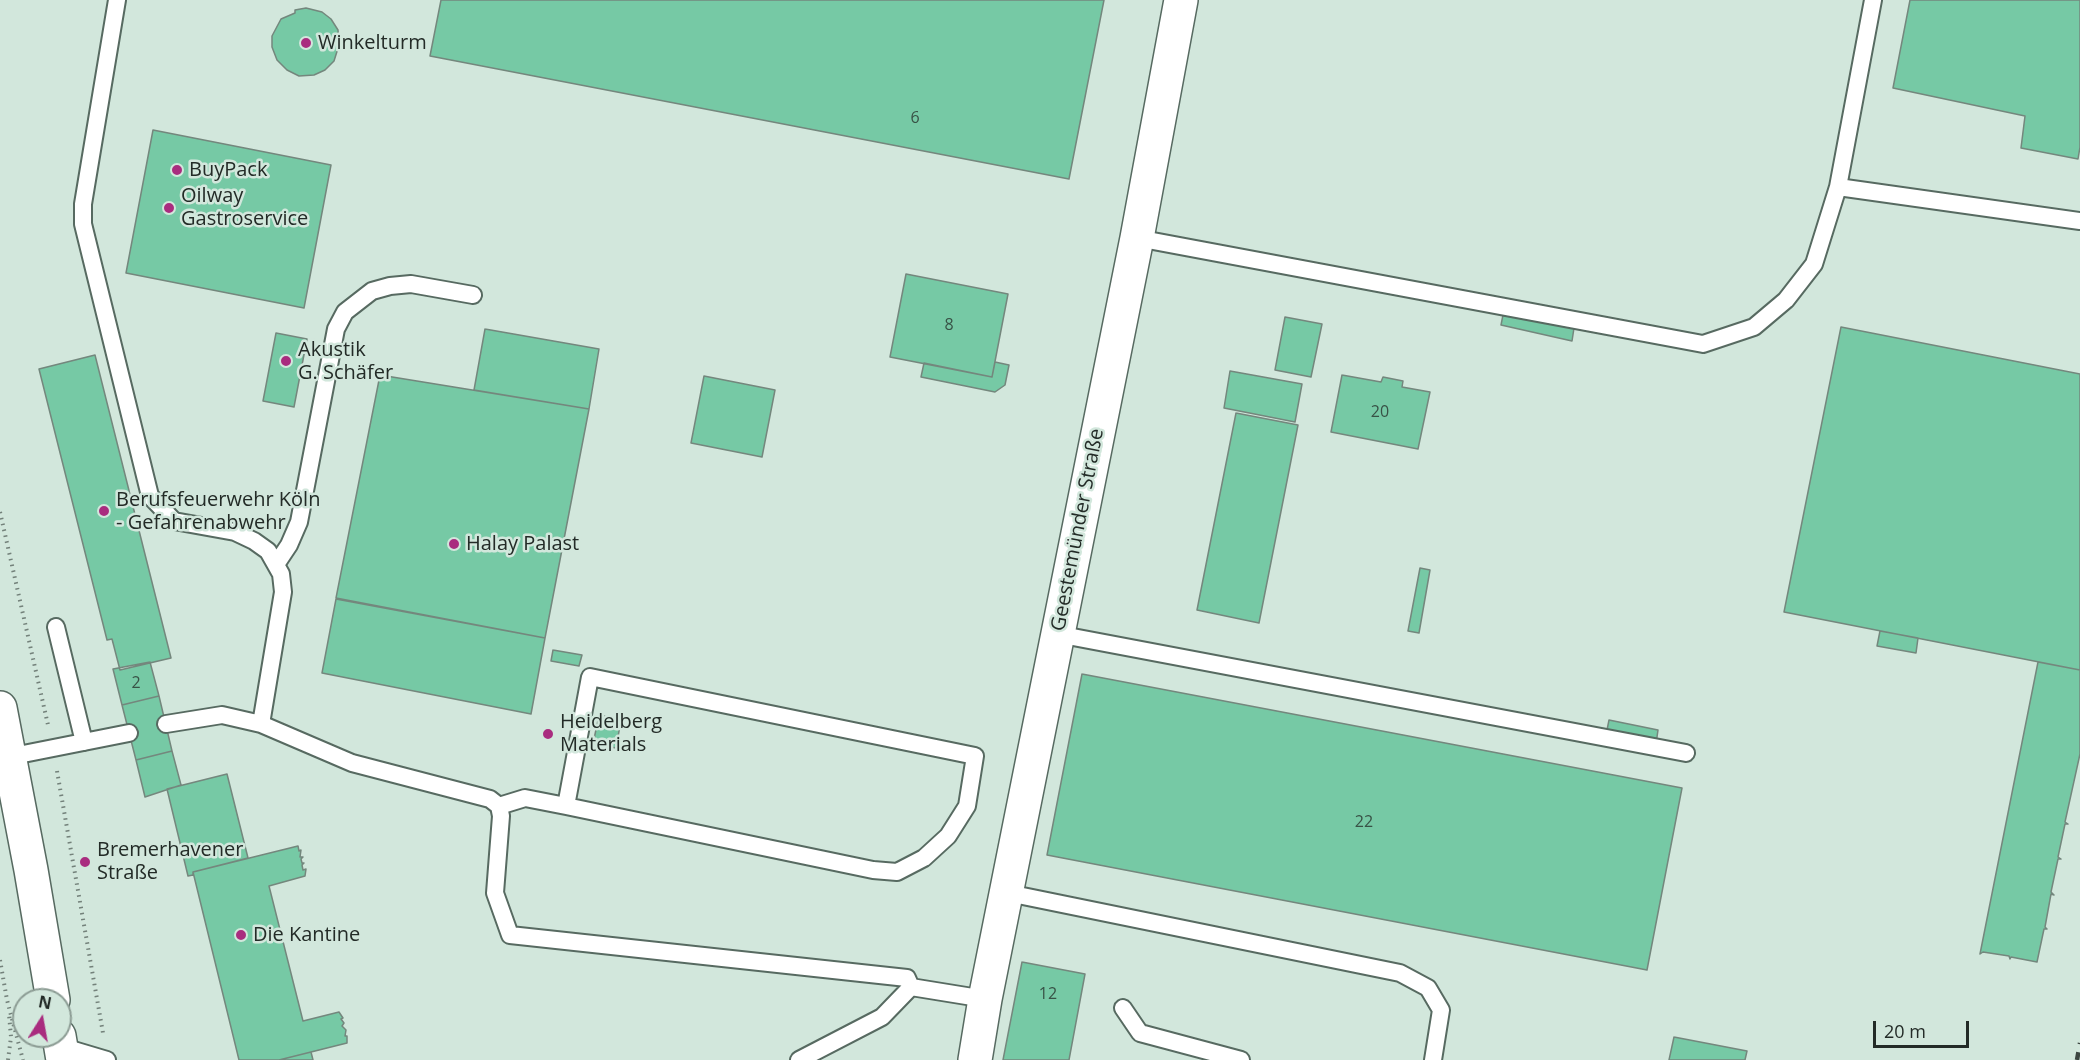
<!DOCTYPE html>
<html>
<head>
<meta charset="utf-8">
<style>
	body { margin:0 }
	#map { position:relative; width:2080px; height:1060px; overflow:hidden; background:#d2e7dc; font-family:"Open Sans",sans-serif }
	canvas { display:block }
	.north { position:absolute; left:12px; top:988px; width:60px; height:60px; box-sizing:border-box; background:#d2e7dc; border:2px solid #8c9c94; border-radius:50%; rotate:11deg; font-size:16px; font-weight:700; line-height:24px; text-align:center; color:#232b27 }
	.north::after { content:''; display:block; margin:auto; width:21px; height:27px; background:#a92c7f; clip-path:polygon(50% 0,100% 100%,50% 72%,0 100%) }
	.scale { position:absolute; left:1873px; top:1021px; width:96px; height:27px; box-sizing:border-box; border:3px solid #232b27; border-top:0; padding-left:8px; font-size:18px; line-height:21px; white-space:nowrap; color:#232b27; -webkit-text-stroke:4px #d2e7dc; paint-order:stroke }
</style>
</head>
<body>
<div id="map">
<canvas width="2080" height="1060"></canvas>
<div class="north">N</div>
<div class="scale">20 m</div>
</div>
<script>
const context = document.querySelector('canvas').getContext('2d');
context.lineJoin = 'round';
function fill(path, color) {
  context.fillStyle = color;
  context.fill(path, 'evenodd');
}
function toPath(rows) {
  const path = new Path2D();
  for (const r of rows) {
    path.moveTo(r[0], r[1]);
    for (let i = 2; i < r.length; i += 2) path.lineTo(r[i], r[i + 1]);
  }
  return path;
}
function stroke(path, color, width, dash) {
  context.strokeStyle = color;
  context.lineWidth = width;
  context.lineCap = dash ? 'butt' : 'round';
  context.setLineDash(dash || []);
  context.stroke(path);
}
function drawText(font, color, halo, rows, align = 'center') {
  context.font = font + ' "Open Sans",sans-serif';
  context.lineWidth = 5;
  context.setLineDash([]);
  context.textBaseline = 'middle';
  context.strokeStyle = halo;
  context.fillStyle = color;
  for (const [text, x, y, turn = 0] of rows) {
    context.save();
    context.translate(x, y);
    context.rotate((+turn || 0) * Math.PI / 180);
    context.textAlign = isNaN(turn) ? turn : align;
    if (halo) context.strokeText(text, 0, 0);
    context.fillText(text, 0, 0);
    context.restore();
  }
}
const building = toPath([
	[441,0,1104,0,1069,179,430,56,441,0],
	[1910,0,2080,0,2080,147,2078,159,2021,148,2025,116,1893,88,1910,0],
	[306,8,322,12,331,19,338,30,339,45,334,61,325,70,314,75,299,76,287,70,277,60,272,47,272,36,281,19,295,13,295,10,306,8],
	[153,130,331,165,304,308,126,273,153,130],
	[906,274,1008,294,992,377,890,357,906,274],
	[1503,315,1574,328,1572,341,1501,325,1503,315],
	[1285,317,1322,324,1311,377,1275,370,1285,317],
	[1841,327,2080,374,2080,670,1784,612,1841,327],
	[485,329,599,349,589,409,474,390,485,329],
	[276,333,307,339,294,407,263,401,276,333],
	[95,355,171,658,120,670,112,639,107,640,39,369,95,355],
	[995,362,1009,365,1005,385,995,392,921,377,924,363,992,377,995,362],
	[1230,371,1302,384,1295,422,1224,408,1230,371],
	[380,375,589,409,545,638,336,598,380,375],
	[1342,375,1381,382,1383,377,1403,381,1402,387,1430,392,1418,449,1331,432,1342,375],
	[704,376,775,390,762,457,691,443,704,376],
	[1236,413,1298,425,1259,623,1197,610,1236,413],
	[1420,568,1430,570,1419,633,1408,631,1420,568],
	[336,599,545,638,531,714,322,673,336,599],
	[1880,631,1918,638,1916,653,1877,646,1880,631],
	[553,650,582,655,579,666,551,661,553,650],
	[150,662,159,696,122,705,113,669,150,662],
	[2038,662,2080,670,2080,754,2065,822,2068,824,2065,824,2058,857,2061,859,2058,859,2051,892,2054,895,2051,894,2045,927,2047,929,2044,929,2037,962,2011,957,2010,959,2009,956,1983,952,1980,954,2038,662],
	[1082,674,1682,788,1647,970,1047,855,1082,674],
	[159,696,172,751,136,760,122,705,159,696],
	[599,715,621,720,616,748,593,744,599,715],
	[1609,720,1658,730,1656,744,1606,735,1609,720],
	[172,751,181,785,145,797,136,760,172,751],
	[227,774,248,858,193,872,193,875,188,876,167,789,227,774],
	[298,846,299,851,301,850,300,857,303,857,301,859,302,863,304,863,302,865,303,870,306,869,305,876,269,886,303,1021,339,1012,343,1018,341,1019,344,1023,342,1026,346,1030,345,1036,347,1036,347,1043,279,1060,239,1060,193,872,298,846],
	[1022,962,1085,974,1069,1060,1003,1060,1022,962],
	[1674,1037,1747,1051,1745,1060,1669,1060,1674,1037],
	[311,1052,313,1060,279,1060,311,1052]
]);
const path = toPath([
	[0,512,48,725],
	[57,771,103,1033],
	[0,960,7,1000,23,1060],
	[8,1060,11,1037,9,1014]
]);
const service = toPath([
	[117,0,83,204,83,224,150,496,174,521,235,532,254,541,268,551,281,574,283,592,261,724],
	[1838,187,1873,0],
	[1137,238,1703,344,1754,327,1786,300,1814,264,1838,187,2080,221],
	[277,563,289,545,299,522,336,329,345,312,372,291,390,286,411,284,473,295],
	[56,627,84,742],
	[1057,634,1686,753],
	[166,724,222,715,261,724,352,763,490,799,499,806,501,816,495,893,510,935,907,978,911,987],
	[8,757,129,733],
	[499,806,525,798,566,806,873,870,897,872,924,858,948,836,967,806,975,756,590,677,566,806],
	[1008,893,1400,973,1428,988,1441,1010,1433,1060],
	[1123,1008,1140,1033,1241,1060],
	[60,1046,107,1060],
	[799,1060,882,1017,911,987,985,999]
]);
const minor = toPath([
	[975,1060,985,999,1137,238,1181,0]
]);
const secondary = toPath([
	[0,708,31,870,53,1000],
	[59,1036,63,1060]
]);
const rail = toPath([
	[2077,1060,2080,1043]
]);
const markers = [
	[306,43,6,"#a92c7f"],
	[177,170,6,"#a92c7f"],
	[169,208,6,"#a92c7f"],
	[286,361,6,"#a92c7f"],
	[104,511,6,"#a92c7f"],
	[454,544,6,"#a92c7f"],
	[548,734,6,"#a92c7f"],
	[85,862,6,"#a92c7f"],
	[241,935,6,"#a92c7f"]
];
const numberNames = [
	["6",915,118],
	["8",949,325],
	["20",1380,412],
	["2",136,683],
	["22",1364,822],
	["12",1048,994]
];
const poiNames = [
	["Winkelturm",318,43],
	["BuyPack",189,170],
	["Oilway",181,196],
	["Gastroservice",181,219],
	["Akustik",298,350],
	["G. Schäfer",298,373],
	["Berufsfeuerwehr Köln",116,500],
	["- Gefahrenabwehr",116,523],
	["Halay Palast",466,544],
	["Heidelberg",560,722],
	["Materials",560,745],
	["Bremerhavener",97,850],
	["Straße",97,873],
	["Die Kantine",253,935]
];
const streetNames = [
	["Geestemünder Straße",1078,530,-79]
];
fill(building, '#76c9a5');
stroke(building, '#74877d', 1.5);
stroke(service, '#576a61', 20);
stroke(minor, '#576a61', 36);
stroke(secondary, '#576a61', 36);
stroke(path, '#73817a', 4, [1.5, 4.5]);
stroke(service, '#fff', 16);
stroke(minor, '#fff', 33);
stroke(secondary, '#fff', 33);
stroke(rail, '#3c4641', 4.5, [8, 8]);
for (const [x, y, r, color] of markers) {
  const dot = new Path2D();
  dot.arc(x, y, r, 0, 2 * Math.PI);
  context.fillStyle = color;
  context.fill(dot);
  stroke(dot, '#d2e7dc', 2);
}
drawText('16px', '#385246', null, numberNames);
drawText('20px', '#232b27', '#d2e7dc', poiNames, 'left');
drawText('20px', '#232b27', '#d2e7dc', streetNames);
</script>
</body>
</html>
